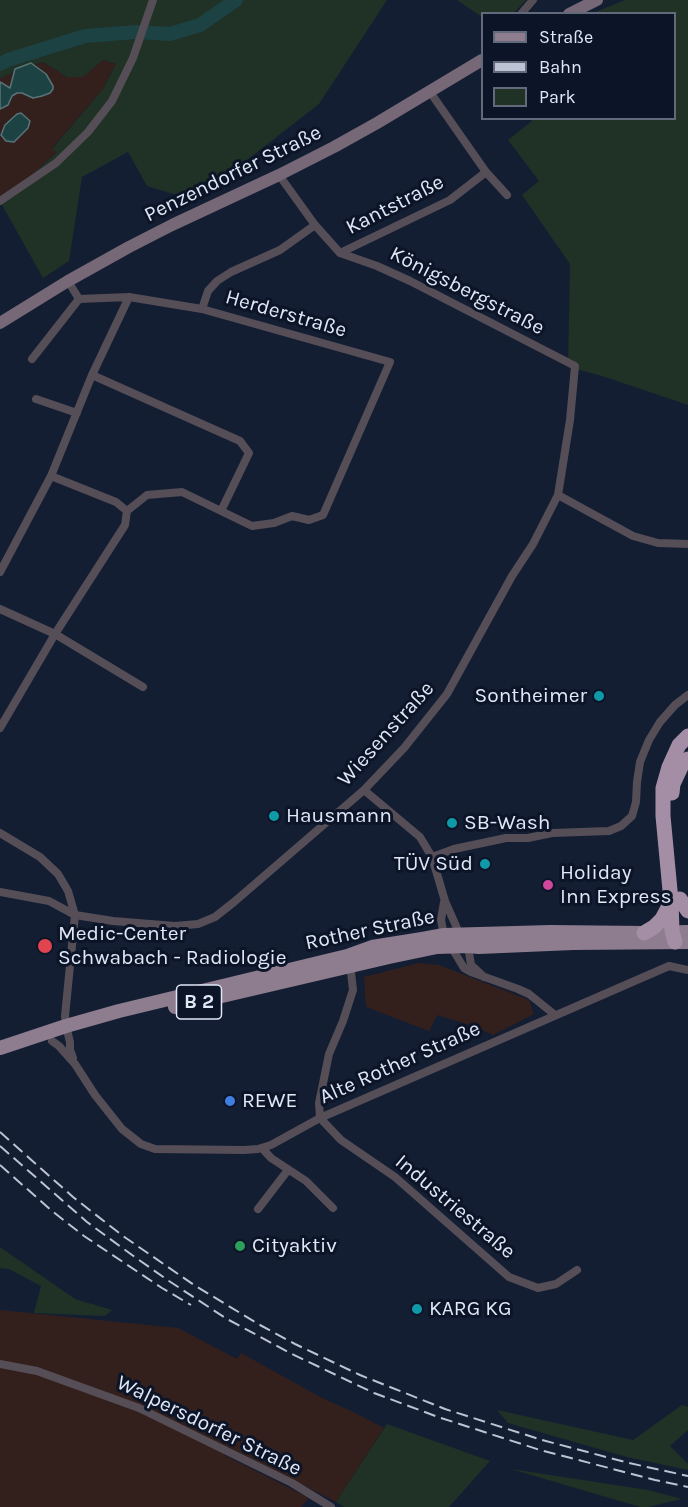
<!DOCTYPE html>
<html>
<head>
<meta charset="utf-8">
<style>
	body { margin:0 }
	#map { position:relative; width:688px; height:1507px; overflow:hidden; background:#141e33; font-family:Karla,sans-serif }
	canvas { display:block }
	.legend { position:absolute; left:481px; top:12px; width:195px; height:108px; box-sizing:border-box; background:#0c1528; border:2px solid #61697a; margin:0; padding:8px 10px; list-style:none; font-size:18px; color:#e0e8f6 }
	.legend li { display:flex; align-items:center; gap:12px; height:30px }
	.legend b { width:30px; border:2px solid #61697a }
</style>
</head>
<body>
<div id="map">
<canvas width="688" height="1507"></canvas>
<ul class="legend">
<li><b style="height:8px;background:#8e7c8f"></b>Straße</li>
<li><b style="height:8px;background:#bcc4d3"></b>Bahn</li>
<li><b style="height:16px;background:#203126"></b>Park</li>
</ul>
</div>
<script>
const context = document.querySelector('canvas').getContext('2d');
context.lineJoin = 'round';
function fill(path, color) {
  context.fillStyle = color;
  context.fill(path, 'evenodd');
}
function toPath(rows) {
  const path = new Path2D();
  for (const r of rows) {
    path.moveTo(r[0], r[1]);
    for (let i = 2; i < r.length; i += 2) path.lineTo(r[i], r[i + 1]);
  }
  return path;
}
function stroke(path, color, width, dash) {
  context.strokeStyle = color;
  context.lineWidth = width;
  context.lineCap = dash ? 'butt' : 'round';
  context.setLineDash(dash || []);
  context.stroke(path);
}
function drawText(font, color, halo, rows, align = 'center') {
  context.font = font + ' Karla,sans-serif';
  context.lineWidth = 6;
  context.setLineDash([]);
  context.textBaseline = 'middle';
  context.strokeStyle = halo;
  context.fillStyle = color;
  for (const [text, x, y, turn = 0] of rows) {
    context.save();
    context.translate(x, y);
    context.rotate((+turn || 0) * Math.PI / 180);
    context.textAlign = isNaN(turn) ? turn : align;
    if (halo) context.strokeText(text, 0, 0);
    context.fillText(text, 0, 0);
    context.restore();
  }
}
const industrial = toPath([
	[102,60,116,64,103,89,52,148,57,152,0,204,0,79,19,69,43,62,67,77,83,77],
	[419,963,439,965,529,1000,534,1014,493,1035,473,1026,437,1015,429,1031,366,1007,364,977],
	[0,1310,178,1328,237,1359,241,1353,322,1398,351,1411,384,1428,336,1502,228,1447,224,1455,309,1498,301,1507,0,1507]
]);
const green = toPath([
	[0,0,387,0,319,104,238,167,177,195,147,186,128,152,82,177,69,261,43,278,1,203,57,152,52,149,103,89,116,64,103,60,83,77,67,77,43,62,19,69,0,79],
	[457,0,526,0,514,13,482,14,482,17],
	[625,0,688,0,688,405,602,376,568,367,570,264,522,195,539,181,508,140,532,121,530,119,674,118,674,14,593,13],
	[0,1247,75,1299,112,1310,105,1316,34,1313,41,1286,9,1269,0,1268],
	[682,1405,688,1407,688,1430,670,1446,688,1464,688,1470,627,1457,508,1423,497,1410,633,1440],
	[387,1424,490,1461,449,1507,344,1507,336,1502],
	[511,1469,648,1490,682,1499,648,1507,640,1507]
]);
const water = toPath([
	[31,63,46,74,53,86,53,89,50,93,42,96,33,98,22,93,17,93,12,96,8,105,0,109,0,82,10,88,15,69,31,63],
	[21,113,30,121,28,128,14,142,6,141,1,135,5,125,17,114,21,113]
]);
const river = toPath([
	[0,64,8,60,85,36,136,32,170,34,200,25,236,0]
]);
const minor = toPath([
	[521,14,533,0],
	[430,92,486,172,507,195],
	[279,175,315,225,340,253,450,200,486,172],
	[0,201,56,163,88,132,112,101,133,58,153,0],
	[68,281,79,299,129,297,202,309,390,362,323,515,309,520,292,516,274,523,252,526,221,511],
	[202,309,208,291,217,281,231,272,280,250,315,225],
	[32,359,79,299],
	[36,399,77,413],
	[51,476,92,375],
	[558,495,633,536,658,543,688,544],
	[127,511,147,495,182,492,221,511,249,453,240,441,92,375,129,297],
	[0,572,51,476,116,502,127,511],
	[0,609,55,634,143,687],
	[0,728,55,634,125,525,127,511],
	[364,790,420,837,432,857,445,901,460,935,468,946,471,965,484,977],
	[0,833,40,857,58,874,68,891,75,915,65,1016,66,1026,70,1042,70,1050,73,1058],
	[432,857,454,849,506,838,528,838,552,833,609,831,621,826,632,816,636,802,637,782,640,762,649,740,660,722,675,705,688,695],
	[0,892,49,901,75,915,113,921,175,926,198,924,215,917,234,902,364,790,404,748,447,694,512,576,533,544,558,495,570,420,575,366,410,281,377,266,340,253],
	[444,902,441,920,444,935,464,968,471,972,518,989,529,994,555,1015],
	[350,963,353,990,343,1021,329,1054,319,1103,320,1118,341,1140,395,1177,509,1277,538,1288,556,1284,577,1270],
	[52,1041,59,1046,75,1064,95,1095,122,1129,141,1144,155,1149,244,1150,258,1149,271,1145,320,1118,669,966,688,970],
	[262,1148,271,1158,306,1181,333,1208],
	[258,1209,288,1170],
	[0,1364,37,1371,139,1408,292,1483,331,1507]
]);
const secondary = toPath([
	[569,14,597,0],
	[0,323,68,281,129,247,172,225,279,175,334,147,377,123,482,60]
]);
const primary = toPath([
	[175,1007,389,957,437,947,468,946,479,947,573,943,688,942],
	[0,1048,66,1026,119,1011,347,956,372,947,422,939,444,935,550,932,644,933,688,932]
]);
const motorway = toPath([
	[672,793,673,784,682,765,688,759],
	[680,899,688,911],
	[644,933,654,927,662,919,670,904],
	[675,942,672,931,671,901,663,816,663,788,669,767,679,745,688,736]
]);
const rail = toPath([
	[0,1132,73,1197,123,1236,194,1285,260,1325,295,1344,360,1375,445,1409,542,1440,629,1463,688,1476],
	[0,1146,87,1222,132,1255,169,1281,227,1319,292,1354,374,1393,438,1417,540,1450,655,1480,688,1487],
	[0,1165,52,1211,84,1236,162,1288,191,1305]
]);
const markers = [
	[599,696,6,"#0f9aa8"],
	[274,816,6,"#0f9aa8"],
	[452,823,6,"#0f9aa8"],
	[485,864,6,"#0f9aa8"],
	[548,885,6,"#d1479c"],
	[45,946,8,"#e0444e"],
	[230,1101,6,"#3f7fe0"],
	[240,1246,6,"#2e9e5b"],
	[417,1309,6,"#0f9aa8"]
];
const shields = [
	[199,1002,45]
];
const shieldNames = [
	["B 2",199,1002]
];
const streetNames = [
	["Penzendorfer Straße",233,174,-26],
	["Kantstraße",395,205,-27],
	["Königsbergstraße",467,291,27],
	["Herderstraße",286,314,16],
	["Wiesenstraße",386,734,-48],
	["Rother Straße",370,930,-12],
	["Alte Rother Straße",400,1063,-24],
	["Industriestraße",455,1207,40],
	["Walpersdorfer Straße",209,1426,26]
];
const poiNames = [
	["Sontheimer",587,696,"right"],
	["Hausmann",286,816],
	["SB-Wash",464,823],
	["TÜV Süd",473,864,"right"],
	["Holiday",560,873],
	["Inn Express",560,897],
	["Medic-Center",58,934],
	["Schwabach - Radiologie",58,958],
	["REWE",242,1101],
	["Cityaktiv",252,1246],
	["KARG KG",429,1309]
];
fill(industrial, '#33201d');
fill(green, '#203126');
fill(water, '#1d4243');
stroke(water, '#587479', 1.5);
stroke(river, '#1d4243', 14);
stroke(minor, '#564e57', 8);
stroke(secondary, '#766877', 12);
stroke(primary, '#8e7c8f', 14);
stroke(motorway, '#a48ea5', 15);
stroke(rail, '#bcc4d3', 2, [12, 6]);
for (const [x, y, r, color] of markers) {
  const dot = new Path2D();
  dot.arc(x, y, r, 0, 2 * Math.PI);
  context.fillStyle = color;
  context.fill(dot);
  stroke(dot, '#0c1528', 2);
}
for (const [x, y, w] of shields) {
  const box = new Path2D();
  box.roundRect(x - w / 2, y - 17, w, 34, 4.5);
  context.fillStyle = '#0c1528';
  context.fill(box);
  stroke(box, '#e0e8f6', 1.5);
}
drawText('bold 20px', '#e0e8f6', null, shieldNames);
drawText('21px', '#e0e8f6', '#0c1528', streetNames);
drawText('21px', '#e0e8f6', '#0c1528', poiNames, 'left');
</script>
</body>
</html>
